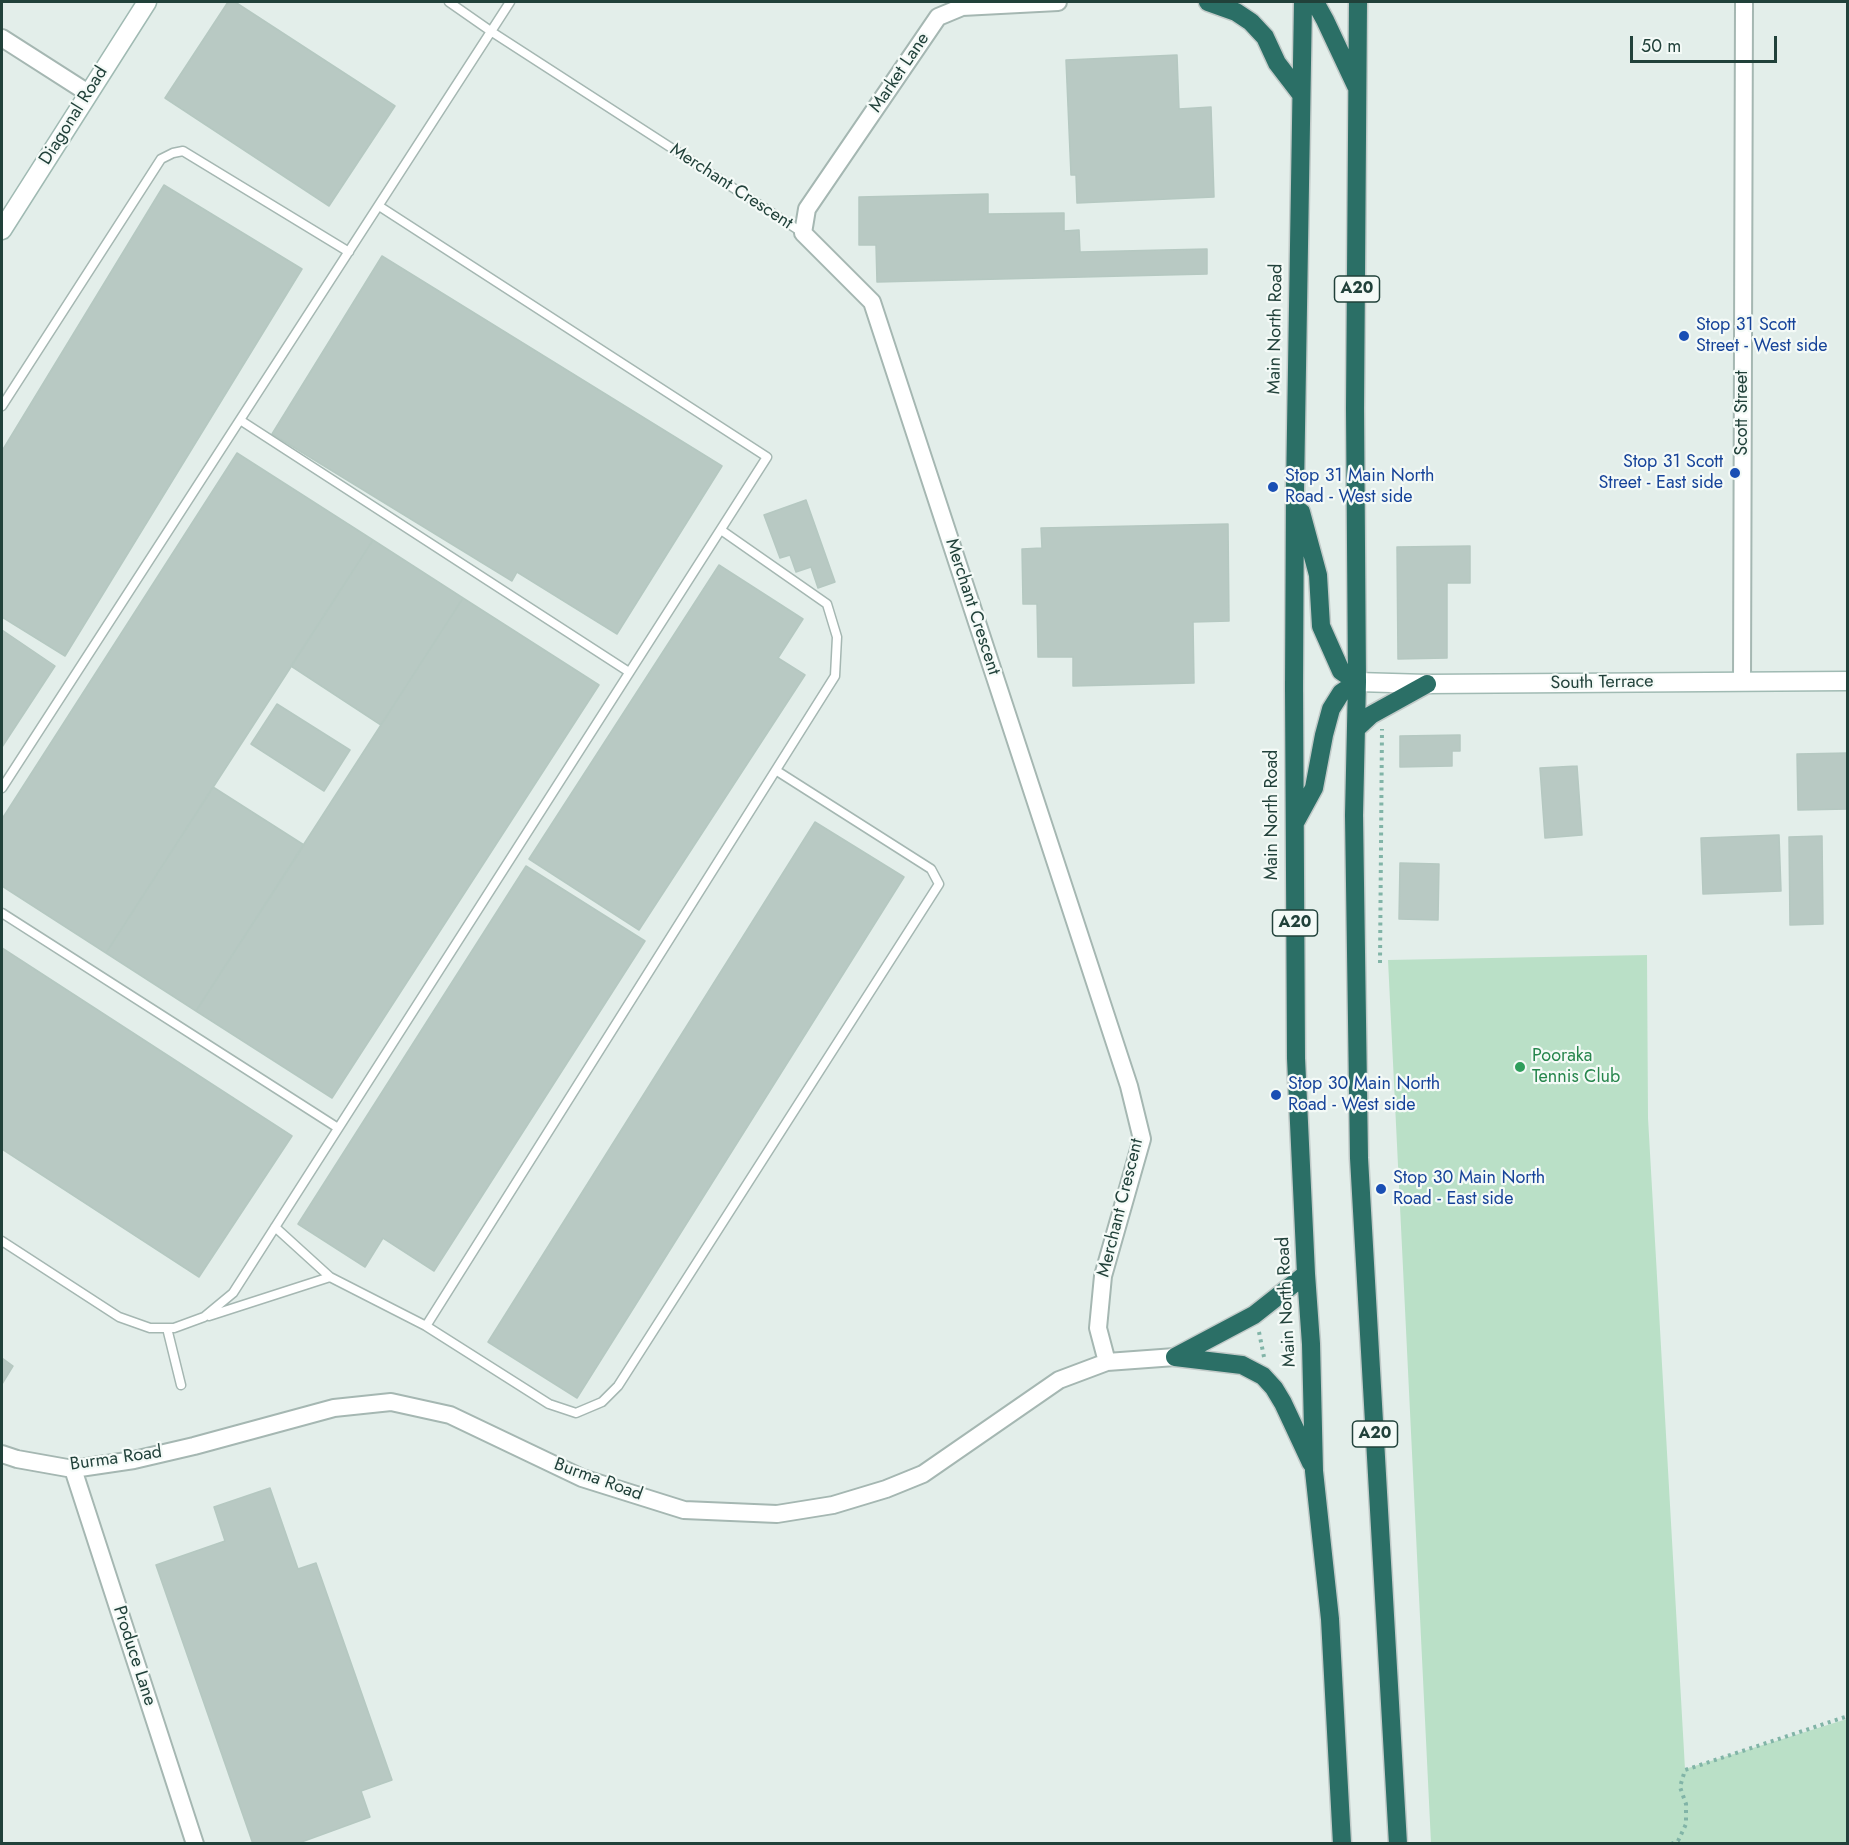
<!DOCTYPE html>
<html>
<head>
<meta charset="utf-8">
<style>
	body { margin:0 }
	#map { position:relative; width:1849px; height:1845px; overflow:hidden; background:#e3eeea; font-family:Jost,sans-serif }
	canvas { display:block }
	.frame { position:absolute; inset:0; border:3px solid #21413a; pointer-events:none }
	.scale { position:absolute; left:1630px; top:36px; width:147px; height:27px; box-sizing:border-box; border:3px solid #21413a; border-top:0; padding-left:8px; font-size:18px; line-height:21px; white-space:nowrap; color:#21413a; -webkit-text-stroke:4px #f4faf7; paint-order:stroke }
</style>
</head>
<body>
<div id="map">
<canvas width="1849" height="1845"></canvas>
<div class="frame"></div>
<div class="scale">50 m</div>
</div>
<script>
const context = document.querySelector('canvas').getContext('2d');
context.lineJoin = 'round';
function fill(path, color) {
  context.fillStyle = color;
  context.fill(path, 'evenodd');
}
function toPath(rows) {
  const path = new Path2D();
  for (const r of rows) {
    path.moveTo(r[0], r[1]);
    for (let i = 2; i < r.length; i += 2) path.lineTo(r[i], r[i + 1]);
  }
  return path;
}
function stroke(path, color, width, dash) {
  context.strokeStyle = color;
  context.lineWidth = width;
  context.lineCap = dash ? 'butt' : 'round';
  context.setLineDash(dash || []);
  context.stroke(path);
}
function drawText(font, color, halo, rows, align = 'center') {
  context.font = font + ' Jost,sans-serif';
  context.lineWidth = 4.5;
  context.setLineDash([]);
  context.textBaseline = 'middle';
  context.strokeStyle = halo;
  context.fillStyle = color;
  for (const [text, x, y, turn = 0] of rows) {
    context.save();
    context.translate(x, y);
    context.rotate((+turn || 0) * Math.PI / 180);
    context.textAlign = isNaN(turn) ? turn : align;
    if (halo) context.strokeText(text, 0, 0);
    context.fillText(text, 0, 0);
    context.restore();
  }
}
const green = toPath([
	[1647,955,1648,1118,1685,1769,1847,1719,1847,1843,1431,1843,1388,960]
]);
const building = toPath([
	[228,2,235,2,395,106,329,206,165,98,228,2],
	[1177,55,1179,109,1211,107,1214,197,1077,203,1076,175,1071,175,1066,60,1177,55],
	[164,185,302,269,65,656,2,617,2,451,164,185],
	[988,194,988,214,1064,213,1064,231,1079,230,1080,252,1207,249,1207,274,877,282,876,245,859,245,859,197,988,194],
	[382,256,722,466,617,634,517,572,512,581,272,434,382,256],
	[237,453,373,540,106,953,2,886,2,819,237,453],
	[806,500,835,582,818,588,811,567,796,572,790,555,780,558,764,515,806,500],
	[1228,524,1229,621,1193,622,1194,683,1073,686,1073,657,1038,657,1037,604,1023,604,1022,549,1042,548,1041,528,1228,524],
	[373,540,463,598,381,725,291,666,373,540],
	[1470,546,1470,583,1447,583,1447,658,1398,659,1397,547,1470,546],
	[719,565,803,619,778,658,805,675,639,930,529,859,719,565],
	[463,598,599,685,332,1098,196,1011,463,598],
	[2,630,55,666,2,747,2,630],
	[277,704,350,750,324,791,251,744,277,704],
	[1460,735,1460,751,1452,751,1452,766,1400,767,1400,736,1460,735],
	[1848,753,1848,809,1798,810,1797,754,1848,753],
	[1577,766,1582,835,1545,838,1540,768,1577,766],
	[213,787,304,845,196,1011,106,953,213,787],
	[815,822,904,877,577,1398,488,1342,815,822],
	[1779,835,1781,891,1703,894,1701,838,1779,835],
	[1822,836,1823,924,1790,925,1789,837,1822,836],
	[1400,863,1439,864,1438,920,1399,919,1400,863],
	[526,866,645,941,434,1271,383,1238,365,1267,298,1224,526,866],
	[2,948,292,1136,199,1277,2,1149,2,948],
	[2,1358,13,1366,2,1384,2,1358],
	[270,1488,298,1569,316,1563,392,1780,361,1791,370,1817,296,1844,253,1844,156,1565,225,1541,214,1507,270,1488]
]);
const path = toPath([
	[1380,963,1382,729],
	[1259,1332,1264,1357],
	[1671,1844,1678,1841,1686,1824,1686,1804,1680,1787,1685,1770,1848,1716]
]);
const lane = toPath([
	[449,2,492,32,803,233],
	[2,406,161,159,173,153,183,151,349,252],
	[240,420,629,672],
	[2,788,510,2],
	[2,913,338,1128],
	[275,1227,330,1277],
	[2,1241,119,1317,150,1328,174,1328,204,1317,233,1293,767,457,379,206],
	[209,1316,330,1277,426,1326,549,1404,576,1413,602,1402,618,1386,939,884,931,869,777,771],
	[426,1326,835,676,837,637,827,604,721,530],
	[167,1328,181,1385]
]);
const street = toPath([
	[1058,2,962,7,938,17,807,209,803,233,872,302,1129,1086,1142,1139,1103,1276,1098,1328,1107,1362],
	[2,38,88,93],
	[1742,681,1744,2],
	[2,1454,17,1459,73,1469,134,1460,194,1446,334,1408,391,1402,450,1415,582,1478,684,1510,777,1514,833,1505,886,1489,923,1474,1059,1380,1107,1362,1175,1357],
	[73,1469,195,1844]
]);
const secondary = toPath([
	[2,230,147,2],
	[1357,682,1427,684,1848,681]
]);
const highway = toPath([
	[1208,2,1236,12,1251,22,1265,37,1277,63,1300,93],
	[1303,2,1295,489,1294,687,1296,1058,1306,1274,1311,1344,1314,1471,1330,1619,1342,1844],
	[1315,2,1325,20,1356,86],
	[1358,2,1355,408,1357,682,1354,815,1359,1158,1398,1844],
	[1301,512,1318,575,1321,626,1341,671,1357,682],
	[1356,729,1371,715,1427,684],
	[1296,821,1314,788,1324,735,1331,709,1341,693,1357,682],
	[1175,1357,1242,1365,1263,1376,1274,1388,1283,1403,1311,1463],
	[1175,1357,1254,1315,1306,1274]
]);
const markers = [
	[1684,336,6,"#1a4fb4"],
	[1735,473,6,"#1a4fb4"],
	[1273,487,6,"#1a4fb4"],
	[1520,1067,6,"#2e9e5b"],
	[1276,1095,6,"#1a4fb4"],
	[1381,1189,6,"#1a4fb4"]
];
const shields = [
	[1357,289,45],
	[1295,923,45],
	[1375,1434,45]
];
const shieldNames = [
	["A20",1357,289],
	["A20",1295,923],
	["A20",1375,1434]
];
const streetNames = [
	["Market Lane",900,73,-56],
	["Diagonal Road",74,116,-58],
	["Merchant Crescent",731,187,33],
	["Main North Road",1276,329,-89],
	["Scott Street",1743,413,-90],
	["Merchant Crescent",972,607,72],
	["South Terrace",1602,683,-1],
	["Main North Road",1273,815,-90],
	["Merchant Crescent",1121,1208,-76],
	["Main North Road",1287,1302,-93],
	["Burma Road",116,1459,-8],
	["Burma Road",598,1480,20],
	["Produce Lane",134,1656,72]
];
const transitNames = [
	["Stop 31 Scott",1696,326],
	["Street - West side",1696,347],
	["Stop 31 Scott",1723,463,"right"],
	["Street - East side",1723,484,"right"],
	["Stop 31 Main North",1285,477],
	["Road - West side",1285,498],
	["Stop 30 Main North",1288,1085],
	["Road - West side",1288,1106],
	["Stop 30 Main North",1393,1179],
	["Road - East side",1393,1200]
];
const leisureNames = [
	["Pooraka",1532,1057],
	["Tennis Club",1532,1078]
];
fill(green, '#bae0c7');
fill(building, '#b8c9c3');
stroke(building, '#b5c8c1', 1.5);
stroke(lane, '#a5b7b2', 11);
stroke(street, '#a5b7b2', 20);
stroke(secondary, '#a0bab3', 21);
stroke(highway, '#c1cac8', 21);
stroke(path, '#81b4a7', 4, [3, 4.5]);
stroke(lane, '#fff', 8);
stroke(street, '#fff', 16);
stroke(secondary, '#fff', 18);
stroke(highway, '#2b6f66', 18);
for (const [x, y, r, color] of markers) {
  const dot = new Path2D();
  dot.arc(x, y, r, 0, 2 * Math.PI);
  context.fillStyle = color;
  context.fill(dot);
  stroke(dot, '#f4faf7', 2);
}
for (const [x, y, w] of shields) {
  const box = new Path2D();
  box.roundRect(x - w / 2, y - 13, w, 26, 4.5);
  context.fillStyle = '#f4faf7';
  context.fill(box);
  stroke(box, '#21413a', 1.5);
}
drawText('bold 16px', '#21413a', null, shieldNames);
drawText('18px', '#21413a', '#f4faf7', streetNames);
drawText('18px', '#164399', '#f4faf7', transitNames, 'left');
drawText('18px', '#27864d', '#f4faf7', leisureNames, 'left');
</script>
</body>
</html>
